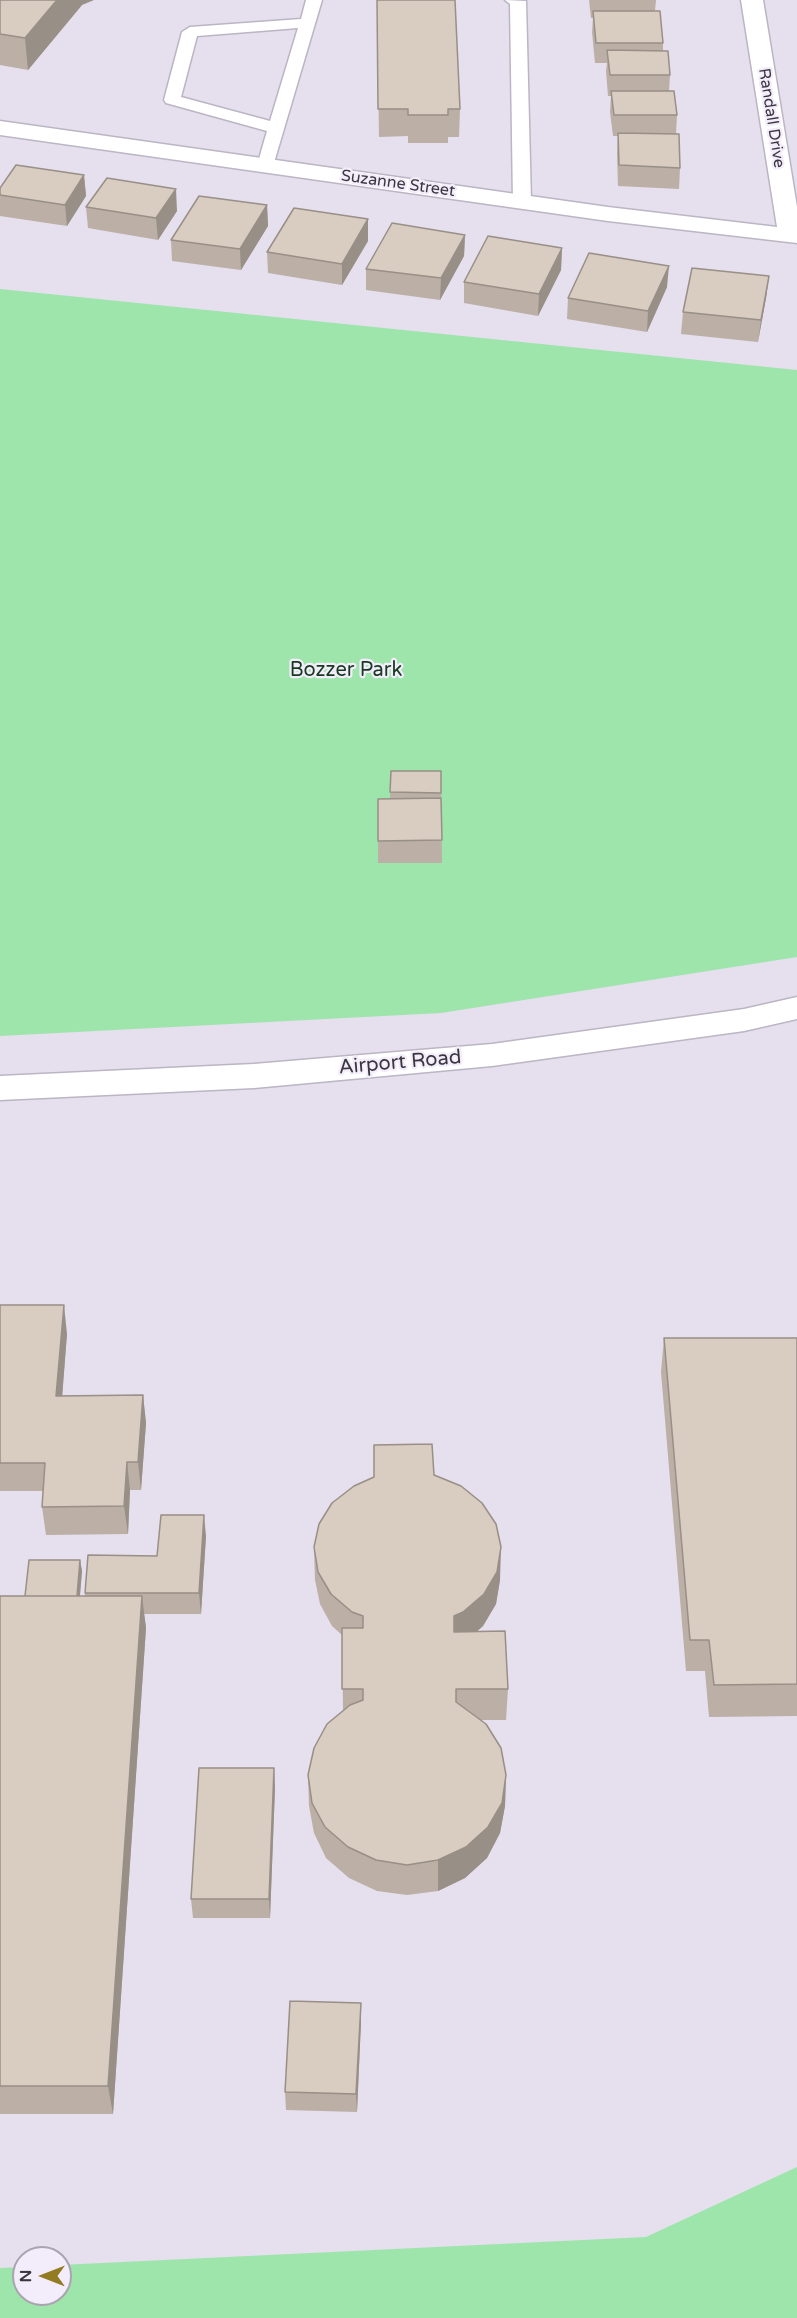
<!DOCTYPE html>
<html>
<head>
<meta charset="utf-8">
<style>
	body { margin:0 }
	#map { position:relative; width:797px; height:2318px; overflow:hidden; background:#e5dfee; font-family:"Varela Round",sans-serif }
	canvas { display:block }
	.north { position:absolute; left:12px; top:2246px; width:60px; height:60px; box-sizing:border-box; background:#f3ecfb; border:2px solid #a9a4af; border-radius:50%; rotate:270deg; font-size:16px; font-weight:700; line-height:24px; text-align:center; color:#39373d }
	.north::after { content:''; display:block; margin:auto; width:21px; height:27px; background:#937b22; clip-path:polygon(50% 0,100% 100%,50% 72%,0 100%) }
</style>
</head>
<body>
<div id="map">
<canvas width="797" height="2318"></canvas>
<div class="north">N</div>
</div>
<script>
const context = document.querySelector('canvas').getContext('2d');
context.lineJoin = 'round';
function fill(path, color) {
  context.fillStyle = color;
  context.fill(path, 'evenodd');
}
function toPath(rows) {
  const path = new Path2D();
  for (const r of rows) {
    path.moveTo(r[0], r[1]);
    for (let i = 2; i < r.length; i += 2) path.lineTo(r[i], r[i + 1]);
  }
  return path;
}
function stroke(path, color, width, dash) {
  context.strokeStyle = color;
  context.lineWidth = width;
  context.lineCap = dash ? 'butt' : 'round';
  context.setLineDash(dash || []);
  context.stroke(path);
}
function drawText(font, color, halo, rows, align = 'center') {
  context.font = font + ' "Varela Round",sans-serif';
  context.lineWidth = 4.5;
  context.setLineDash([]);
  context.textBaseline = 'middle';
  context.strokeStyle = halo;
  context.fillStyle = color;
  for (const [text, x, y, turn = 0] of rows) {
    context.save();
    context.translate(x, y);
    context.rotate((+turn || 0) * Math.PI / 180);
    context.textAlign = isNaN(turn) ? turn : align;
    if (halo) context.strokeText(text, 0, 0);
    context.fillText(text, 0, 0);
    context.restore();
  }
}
const green = toPath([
	[0,289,797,370,797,957,441,1013,0,1036],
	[797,2167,797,2318,0,2318,0,2268,24,2267,24,2294,60,2294,60,2265,646,2237]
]);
const service = toPath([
	[306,0,322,0,273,166,265,171,259,170,257,166,267,131,166,103,164,100,182,32,190,27,301,19,306,0],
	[298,28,270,121,181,97,197,36,298,28],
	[505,0,526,1,531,202,522,207,513,202,510,4,505,0]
]);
const minor = toPath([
	[741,0,763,0,797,207,797,243,608,221,0,135,0,121,608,207,777,227,741,0]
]);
const secondary = toPath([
	[797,997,797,1019,744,1031,492,1066,254,1088,0,1100,0,1076,254,1064,492,1044,744,1009,797,997]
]);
const wall = toPath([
	[0,0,82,5,28,70,0,65],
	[377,0,460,109,459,137,448,137,448,143,408,143,408,136,379,137],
	[589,0,656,0,655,11,663,43,663,51,670,75,669,91,677,115,676,134,680,168,679,189,618,186,617,154,618,136,613,136,610,112,611,96,608,96,606,71,607,63,595,63,592,32,593,18,591,18],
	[84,175,86,196,67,226,0,216,0,188],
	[267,205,268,226,241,270,172,261,171,240],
	[86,207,177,211,158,240,88,228],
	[465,235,464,256,440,300,366,290,366,269],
	[368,241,342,285,268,273,267,252],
	[562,248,561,270,538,316,464,303,464,282],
	[769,276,766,298,758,342,681,334,683,312],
	[667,287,647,332,567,319,568,298],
	[391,771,441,771,442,863,378,863,378,799,390,799],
	[0,1305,67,1334,62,1396,143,1395,146,1423,141,1490,130,1490,128,1534,46,1535,42,1507,43,1491,0,1491],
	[664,1338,797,1338,797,1716,709,1717,705,1671,686,1671,661,1372],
	[434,1475,500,1580,496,1604,483,1626,476,1632,508,1689,506,1720,480,1720,506,1775,505,1806,500,1833,487,1858,465,1878,438,1891,407,1895,377,1891,349,1878,326,1858,314,1833,309,1806,308,1775,343,1711,342,1635,332,1626,320,1604,315,1580,314,1547],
	[206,1536,201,1614,144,1614,146,1628,113,2114,0,2114,0,1596,25,1596,80,1560,82,1571,80,1596,85,1596,85,1593,157,1556],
	[274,1768,275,1788,270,1918,193,1918,191,1899],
	[361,2003,361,2022,357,2112,286,2110,285,2092]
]);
const shadedWall = toPath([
	[57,0,94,0,82,5,28,70,25,38],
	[84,175,86,196,67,226,65,205],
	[176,189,177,211,158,240,156,218],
	[267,205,268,226,241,270,240,249],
	[368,219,368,241,342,285,342,264],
	[465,235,464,256,440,300,441,278],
	[562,248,561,270,538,316,539,294],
	[669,266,667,287,647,332,648,311],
	[769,276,766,298,758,342,761,320],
	[64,1305,67,1334,60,1424,56,1396],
	[143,1395,146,1423,141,1490,138,1462],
	[127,1462,130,1490,128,1534,124,1506],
	[204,1515,206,1536,201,1614,199,1593],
	[501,1547,500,1580,496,1604,483,1626,463,1644,453,1648,454,1616],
	[80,1560,82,1571,78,1617,76,1606],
	[142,1596,146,1628,113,2114,108,2086],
	[274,1768,275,1788,270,1918,269,1899],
	[506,1775,505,1806,500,1833,487,1858,465,1878,438,1891,438,1860],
	[361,2003,361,2022,357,2112,356,2094]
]);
const building = toPath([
	[0,0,57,0,25,38,0,34,0,0],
	[377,0,455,0,460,109,448,109,448,115,408,115,408,109,378,109,377,0],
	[593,11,660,11,663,43,596,43,593,11],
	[607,50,668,51,670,75,610,75,607,50],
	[611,91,674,91,677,115,614,115,611,91],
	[618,133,679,134,680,168,619,165,618,133],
	[16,165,84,175,65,205,0,195,0,188,16,165],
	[107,178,176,189,156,218,86,207,107,178],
	[199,196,267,205,240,249,171,240,199,196],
	[294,208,368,219,342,264,267,252,294,208],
	[392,223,465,235,441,278,366,269,392,223],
	[488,236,562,248,539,294,464,282,488,236],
	[589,253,669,266,648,311,568,298,589,253],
	[692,268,769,276,761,320,683,312,692,268],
	[391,771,441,771,441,793,390,792,391,771],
	[441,798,442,840,378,841,378,799,441,798],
	[0,1305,64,1305,56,1396,143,1395,138,1462,127,1462,124,1506,42,1507,45,1463,0,1463,0,1305],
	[664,1338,797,1338,797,1684,714,1685,709,1640,690,1640,664,1338],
	[432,1444,434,1475,461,1486,482,1503,496,1524,501,1547,497,1572,484,1594,463,1612,454,1616,454,1632,505,1631,508,1689,456,1689,456,1702,486,1724,501,1748,506,1775,502,1803,488,1827,466,1847,438,1860,407,1865,376,1860,348,1847,325,1827,312,1803,308,1775,314,1748,327,1724,350,1705,363,1700,363,1689,342,1689,342,1628,363,1628,363,1616,352,1612,331,1594,318,1572,314,1547,319,1524,332,1503,354,1486,374,1477,374,1445,432,1444],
	[161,1515,204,1515,199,1593,85,1593,88,1555,157,1556,161,1515],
	[29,1560,80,1560,77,1596,25,1596,29,1560],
	[0,1596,142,1596,108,2086,0,2086,0,1596],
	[199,1768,274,1768,269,1899,191,1899,199,1768],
	[290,2001,361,2003,356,2094,285,2092,290,2001]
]);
const farStreetnames = [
	["Randall Drive",771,118,81],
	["Suzanne Street",398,184,8]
];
const parkNames = [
	["Bozzer Park",346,671]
];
const streetNames = [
	["Airport Road",400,1063,-5]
];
fill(green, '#9de5ab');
stroke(service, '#bbb5c4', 3);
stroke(minor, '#bbb5c4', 3);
stroke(secondary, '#bbb5c4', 3);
fill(service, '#fff');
fill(minor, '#fff');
fill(secondary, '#fff');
fill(wall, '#bbafa6');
fill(shadedWall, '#988f87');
fill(building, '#d9ccc1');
stroke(building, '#988f87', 1.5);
drawText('16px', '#39373d', '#f3ecfb', farStreetnames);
drawText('20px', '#16391f', '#f3ecfb', parkNames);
drawText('20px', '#39373d', '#f3ecfb', streetNames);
</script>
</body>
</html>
